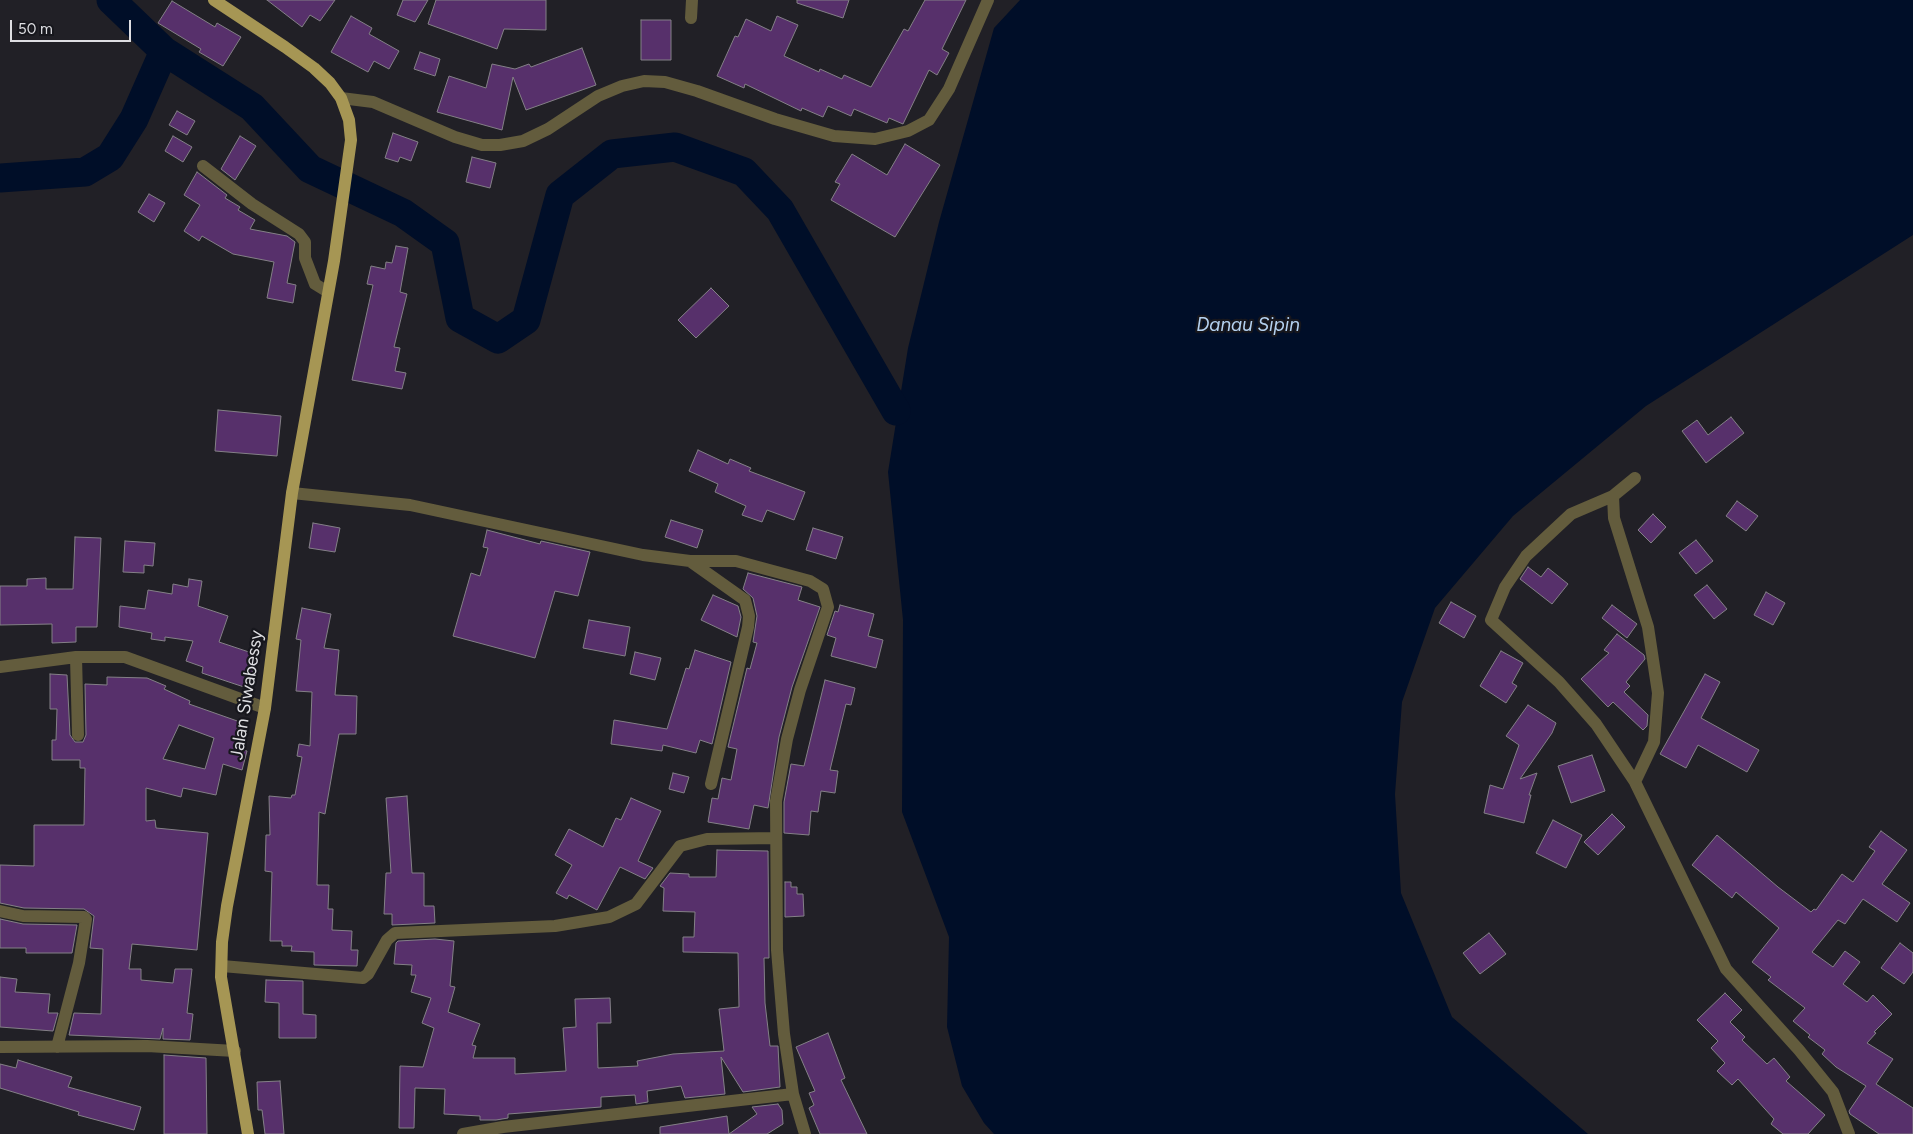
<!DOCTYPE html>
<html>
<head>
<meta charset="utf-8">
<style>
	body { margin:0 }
	#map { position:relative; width:1913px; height:1134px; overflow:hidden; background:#212026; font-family:Figtree,sans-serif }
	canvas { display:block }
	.scale { position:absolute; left:10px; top:20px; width:121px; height:22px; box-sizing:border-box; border:2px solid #dedee2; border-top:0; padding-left:6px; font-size:15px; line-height:18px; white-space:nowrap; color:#dedee2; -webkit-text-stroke:4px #17171d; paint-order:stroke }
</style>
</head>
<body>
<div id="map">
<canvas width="1913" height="1134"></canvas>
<div class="scale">50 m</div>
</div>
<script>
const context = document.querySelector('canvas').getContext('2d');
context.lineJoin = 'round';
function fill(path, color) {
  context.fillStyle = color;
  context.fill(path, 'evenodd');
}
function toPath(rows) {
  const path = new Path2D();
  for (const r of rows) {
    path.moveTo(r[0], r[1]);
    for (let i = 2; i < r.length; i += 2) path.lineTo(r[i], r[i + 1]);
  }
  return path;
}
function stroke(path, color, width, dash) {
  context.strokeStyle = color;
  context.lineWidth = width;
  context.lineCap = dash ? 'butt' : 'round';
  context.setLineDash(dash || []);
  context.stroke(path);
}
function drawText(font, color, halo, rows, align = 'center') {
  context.font = font + ' Figtree,sans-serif';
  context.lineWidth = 4.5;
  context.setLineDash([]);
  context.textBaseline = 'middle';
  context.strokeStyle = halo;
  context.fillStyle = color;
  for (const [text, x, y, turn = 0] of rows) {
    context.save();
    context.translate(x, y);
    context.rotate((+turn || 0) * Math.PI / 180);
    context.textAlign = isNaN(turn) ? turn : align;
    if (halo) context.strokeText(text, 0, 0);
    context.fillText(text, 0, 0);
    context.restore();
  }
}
const water = toPath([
	[1020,0,1913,0,1913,235,1646,406,1513,516,1435,608,1402,702,1395,794,1401,893,1452,1017,1588,1134,994,1134,984,1123,962,1086,947,1027,949,937,902,812,903,620,888,472,908,348,939,222,994,28]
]);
const river = toPath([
	[111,0,164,51,252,107,310,169,403,213,445,243,460,318,498,339,526,320,560,195,612,154,675,147,744,172,780,210,896,411],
	[0,178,85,172,110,157,134,119,164,51]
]);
const building = toPath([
	[267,0,335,0,320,21,310,15,302,27,267,0],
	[403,0,428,0,415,22,397,15,403,0],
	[436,0,546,0,546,30,504,29,497,49,428,24,436,0],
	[797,0,849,0,843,18,797,3,797,0],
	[925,0,966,0,942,49,949,53,937,75,929,70,903,124,889,118,887,123,854,109,851,116,828,106,823,117,802,108,801,111,745,84,744,88,717,76,735,36,738,37,746,19,771,31,777,16,798,25,784,56,819,72,820,69,842,79,844,75,871,87,904,29,908,31,925,0],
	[172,1,215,27,217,23,241,37,223,66,199,52,201,49,158,23,172,1],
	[351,16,372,28,369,34,399,51,389,69,374,61,368,72,331,52,351,16],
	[641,20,671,20,671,60,641,60,641,20],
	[582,48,596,85,526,110,513,77,502,130,437,112,449,76,486,88,492,64,515,69,529,64,531,67,582,48],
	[420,52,440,59,435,76,414,69,420,52],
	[177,111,195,121,187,135,169,125,177,111],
	[393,133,418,142,411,161,400,157,398,162,385,158,393,133],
	[173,136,192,147,183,162,165,151,173,136],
	[240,136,256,146,235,180,221,169,240,136],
	[905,144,940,165,895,237,831,200,840,184,835,182,852,154,887,175,905,144],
	[472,157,496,163,490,188,466,182,472,157],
	[197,172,227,195,225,198,240,207,238,210,255,220,250,229,287,236,295,242,287,283,296,285,293,303,267,298,274,262,233,254,202,236,199,241,184,231,200,205,184,195,197,172],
	[149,194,165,203,154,222,138,212,149,194],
	[396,246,408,248,400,292,407,294,394,347,400,348,395,371,406,373,402,389,352,380,373,285,367,284,371,266,385,269,386,262,392,263,396,246],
	[711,288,729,306,696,338,678,320,711,288],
	[218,410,281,416,277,456,215,451,218,410],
	[1731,417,1744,433,1706,463,1682,431,1697,420,1708,435,1731,417],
	[698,450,728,464,730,459,751,468,749,471,805,492,794,520,767,510,762,522,742,515,746,506,715,492,718,484,689,471,698,450],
	[1737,501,1758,516,1746,531,1726,516,1737,501],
	[1653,514,1666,527,1651,543,1638,530,1653,514],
	[671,520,703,530,697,548,665,537,671,520],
	[313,523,340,528,335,552,309,548,313,523],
	[813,528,843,537,836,559,806,550,813,528],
	[487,530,540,544,541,541,590,552,578,596,555,591,535,658,453,636,471,573,480,576,488,548,483,547,487,530],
	[75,537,101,538,97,627,76,627,76,642,52,643,52,624,0,625,0,586,27,586,27,579,46,578,46,589,73,589,75,537],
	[1696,540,1713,561,1696,574,1679,553,1696,540],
	[125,541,155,543,153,566,144,565,144,573,123,572,125,541],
	[1528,567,1541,577,1548,568,1568,584,1552,604,1520,579,1528,567],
	[748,573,802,587,798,600,820,607,792,687,779,737,768,808,754,805,749,829,708,822,712,798,718,799,722,778,731,780,737,749,728,747,747,668,750,669,757,643,753,642,757,616,753,598,743,589,748,573],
	[189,579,202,581,198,606,228,616,219,642,258,655,247,688,202,673,203,667,186,661,193,641,165,637,165,641,151,639,152,633,119,627,120,606,145,609,148,590,172,594,173,584,188,587,189,579],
	[1707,585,1727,609,1714,619,1694,595,1707,585],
	[1766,592,1785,603,1773,625,1754,615,1766,592],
	[713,595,738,606,741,617,737,637,701,620,713,595],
	[1451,602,1476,616,1464,638,1439,623,1451,602],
	[840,605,874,614,868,636,883,640,876,668,831,656,836,638,827,635,835,611,838,612,840,605],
	[1612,605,1637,624,1627,638,1602,618,1612,605],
	[302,608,331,614,324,648,339,650,335,695,357,696,356,734,339,734,325,814,319,812,317,885,329,885,328,909,333,909,332,930,352,931,351,950,358,950,357,966,314,965,314,952,291,951,292,946,282,946,282,941,270,941,272,872,265,871,266,835,270,835,269,796,291,798,292,795,295,795,302,757,297,756,299,744,310,746,312,692,296,691,301,640,296,639,302,608],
	[589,620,630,627,625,656,583,648,589,620],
	[1617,634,1644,655,1645,659,1626,682,1630,686,1624,692,1648,715,1647,726,1643,730,1613,702,1608,707,1581,679,1609,653,1604,650,1617,634],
	[695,650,731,662,712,744,700,740,696,753,663,745,662,751,611,744,614,720,667,729,686,668,689,669,695,650],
	[1501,651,1523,663,1512,683,1517,686,1506,703,1480,686,1501,651],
	[635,652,661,658,655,680,630,674,635,652],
	[50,674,67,675,70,735,75,742,83,742,86,735,85,684,107,685,107,677,147,678,166,686,164,689,190,701,189,704,243,723,234,747,247,751,242,770,223,764,216,795,183,788,181,797,146,788,146,821,155,820,156,828,208,833,197,950,132,944,129,969,141,969,141,980,173,983,175,969,192,969,187,1013,193,1014,190,1040,163,1039,163,1028,160,1039,69,1035,74,1013,101,1014,103,949,90,948,94,916,84,909,24,908,0,903,0,865,34,866,34,825,84,825,85,768,80,768,80,760,52,760,52,740,56,740,57,709,50,709,50,674],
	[179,725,214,738,205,769,163,759,179,725],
	[1705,674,1720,682,1701,718,1759,750,1747,772,1698,745,1686,768,1660,754,1705,674],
	[825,680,855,688,851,705,846,704,830,770,838,771,835,793,821,791,818,812,811,811,809,835,784,833,784,802,791,764,804,766,825,680],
	[1528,705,1556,723,1552,733,1520,779,1537,773,1529,795,1531,795,1524,823,1484,813,1490,785,1503,789,1519,745,1506,736,1528,705],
	[1592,755,1605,791,1571,803,1558,766,1592,755],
	[673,773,689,777,684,793,669,789,673,773],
	[407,796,412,873,424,873,424,906,434,906,435,923,392,925,392,914,384,914,386,873,391,873,386,798,407,796],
	[631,798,661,811,638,861,653,868,645,879,620,867,597,910,569,895,567,899,556,893,572,865,555,855,569,829,603,847,616,818,621,820,631,798],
	[1612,814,1625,827,1598,855,1584,842,1612,814],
	[1553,820,1582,835,1566,868,1536,853,1553,820],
	[1881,831,1907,850,1882,884,1910,903,1897,922,1863,899,1845,924,1838,920,1812,952,1833,967,1845,951,1860,962,1843,984,1867,1002,1873,995,1892,1014,1874,1032,1876,1033,1867,1043,1893,1059,1876,1084,1913,1108,1913,1134,1879,1134,1850,1114,1849,1111,1866,1086,1836,1067,1822,1054,1825,1050,1808,1037,1810,1035,1793,1021,1805,1008,1768,980,1771,977,1752,962,1779,928,1736,892,1732,898,1692,865,1717,835,1778,887,1811,912,1814,909,1816,910,1842,874,1853,882,1875,851,1869,847,1881,831],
	[717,850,768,851,769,958,764,958,765,1003,770,1046,778,1046,780,1087,743,1092,721,1057,725,1094,685,1098,681,1086,647,1091,648,1102,636,1104,635,1095,601,1097,601,1107,508,1114,508,1118,496,1120,480,1120,480,1116,444,1114,445,1089,415,1088,414,1128,399,1128,400,1066,423,1067,434,1028,422,1023,431,998,411,992,416,975,411,975,412,965,394,964,396,943,398,941,435,939,454,941,450,986,455,987,448,1012,480,1024,472,1045,476,1046,473,1058,515,1058,515,1074,566,1071,563,1028,576,1027,575,999,610,998,611,1023,597,1023,598,1068,638,1066,637,1061,673,1054,724,1051,719,1009,739,1007,738,953,683,952,683,937,694,937,695,912,663,911,664,888,660,886,670,873,689,874,689,877,716,877,717,850],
	[785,882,791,882,791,887,797,887,797,894,803,894,804,916,785,917,785,882],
	[0,919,23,924,77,925,72,953,26,953,26,948,0,948,0,919],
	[1489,933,1506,954,1480,974,1463,953,1489,933],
	[1900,943,1913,953,1913,972,1904,984,1881,968,1900,943],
	[0,977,17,979,15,992,50,994,48,1013,58,1013,53,1031,0,1027,0,977],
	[266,980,303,981,303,1014,316,1015,316,1038,279,1038,279,1003,265,1002,266,980],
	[1725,993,1742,1010,1730,1022,1745,1037,1742,1040,1767,1064,1774,1058,1790,1077,1786,1081,1825,1115,1808,1134,1783,1134,1771,1124,1774,1119,1738,1079,1732,1085,1717,1071,1725,1063,1711,1048,1718,1041,1697,1020,1725,993],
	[828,1033,845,1078,841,1080,867,1134,820,1134,809,1108,814,1105,809,1093,815,1091,796,1047,828,1033],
	[164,1055,206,1058,207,1134,164,1134,164,1055],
	[18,1060,72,1077,68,1087,141,1107,134,1130,78,1115,79,1112,0,1088,0,1064,16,1068,18,1060],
	[280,1081,284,1134,265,1134,262,1110,258,1110,257,1082,280,1081],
	[778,1104,782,1110,783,1124,767,1134,660,1134,660,1127,727,1116,729,1134,757,1114,752,1107,778,1104]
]);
const minor = toPath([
	[691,18,692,0],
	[341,98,373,102,455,137,482,145,500,145,523,141,548,129,598,96,622,86,644,81,665,82,697,91,775,119,834,136,875,139,908,131,929,120,949,89,988,0],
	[203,166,252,204,299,234,305,242,305,258,315,284,328,292],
	[1635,478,1613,496,1571,514,1526,556,1505,587,1491,620,1559,682,1596,724,1635,782,1726,969,1799,1050,1833,1092,1849,1134],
	[292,493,410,505,643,555,690,561,736,561,810,581,823,589,828,607,800,690,787,739,776,801,777,950,784,1034,793,1094,805,1134],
	[1613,496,1614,518,1648,627,1658,693,1654,742,1635,782],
	[690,561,745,600,749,616,748,627,711,784],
	[76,657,78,735],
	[0,667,76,657,125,657,265,708],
	[0,911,23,916,84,917,86,919,79,963,57,1047],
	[222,966,363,978,368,974,387,940,395,933,555,926,609,917,636,904,680,846,707,839,776,838],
	[0,1047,147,1046,235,1051],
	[463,1134,503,1127,793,1094]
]);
const major = toPath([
	[214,0,285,47,314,68,330,83,341,98,349,120,351,140,334,261,292,493,265,708,227,906,222,942,221,977,248,1134]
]);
const streetNames = [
	["Jalan Siwabessy",247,695,-81]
];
const waterNames = [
	["Danau Sipin",1248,325]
];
fill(water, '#000e28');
stroke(river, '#000e28', 29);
fill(building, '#57306b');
stroke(building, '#848087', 1);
stroke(minor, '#635c3d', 12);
stroke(major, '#a69654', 12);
drawText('18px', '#dedee2', '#17171d', streetNames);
drawText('italic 19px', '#b5d2f1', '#17171d', waterNames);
</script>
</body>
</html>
